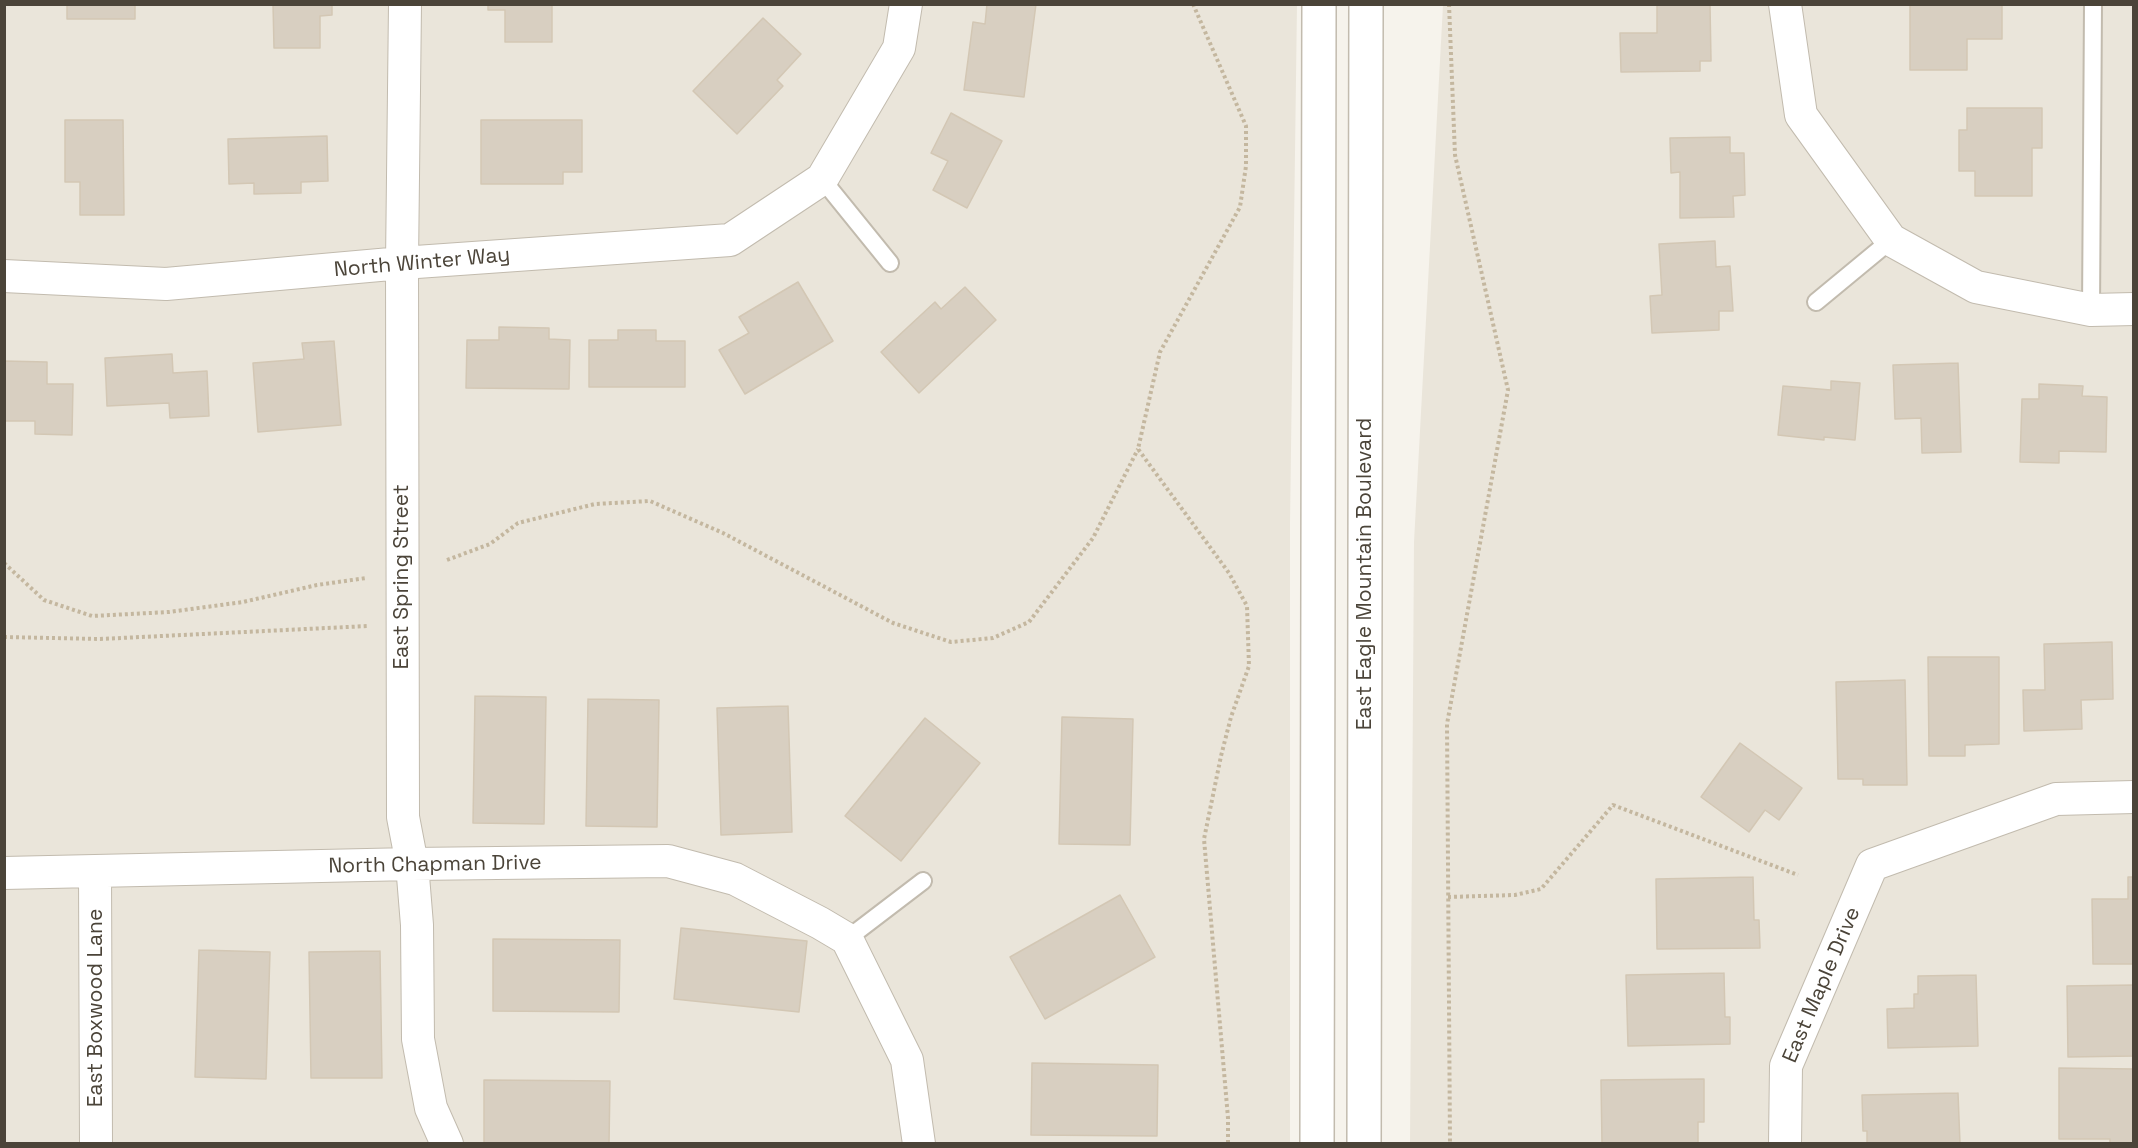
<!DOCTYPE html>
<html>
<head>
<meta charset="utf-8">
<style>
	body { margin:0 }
	#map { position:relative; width:2138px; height:1148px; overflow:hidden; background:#f6f3ec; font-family:"Space Grotesk",sans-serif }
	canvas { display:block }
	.frame { position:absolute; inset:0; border:6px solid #4b4439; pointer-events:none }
</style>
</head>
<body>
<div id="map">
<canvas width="2138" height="1148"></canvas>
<div class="frame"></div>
</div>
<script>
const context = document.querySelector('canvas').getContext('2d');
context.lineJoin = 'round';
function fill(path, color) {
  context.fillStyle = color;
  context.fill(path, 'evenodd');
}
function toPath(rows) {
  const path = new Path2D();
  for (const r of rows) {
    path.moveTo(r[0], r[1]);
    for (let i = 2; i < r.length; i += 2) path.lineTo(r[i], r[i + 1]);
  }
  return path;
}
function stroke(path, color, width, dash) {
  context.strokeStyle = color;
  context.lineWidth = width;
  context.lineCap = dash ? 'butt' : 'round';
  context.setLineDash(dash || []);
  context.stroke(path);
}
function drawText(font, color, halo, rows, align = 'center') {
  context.font = font + ' "Space Grotesk",sans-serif';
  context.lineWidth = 4.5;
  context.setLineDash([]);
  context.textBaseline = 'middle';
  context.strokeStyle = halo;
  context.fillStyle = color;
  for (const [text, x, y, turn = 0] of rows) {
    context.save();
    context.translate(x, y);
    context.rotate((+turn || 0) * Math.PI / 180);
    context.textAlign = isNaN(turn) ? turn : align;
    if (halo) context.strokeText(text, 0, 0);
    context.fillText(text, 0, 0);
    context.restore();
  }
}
const residential = toPath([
	[5,5,1297,5,1290,523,1290,1143,5,1144],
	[1443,5,2133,5,2133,1143,1410,1144,1414,542]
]);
const building = toPath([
	[67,4,135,4,135,19,67,19,67,4],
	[273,4,332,4,332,15,320,16,320,48,274,48,273,4],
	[488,4,552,4,552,42,505,42,505,10,488,10,488,4],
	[987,4,1036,4,1024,97,964,90,973,22,985,24,987,4],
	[1657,4,1710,4,1711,61,1700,61,1700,71,1621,72,1620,33,1657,33,1657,4],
	[1910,5,2002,5,2002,39,1967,39,1967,70,1910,70,1910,5],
	[763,18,801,54,777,80,783,86,737,134,693,91,763,18],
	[1967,108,2042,108,2042,148,2032,148,2032,196,1975,196,1975,171,1959,171,1959,130,1967,130,1967,108],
	[951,113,1002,141,967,208,933,190,948,161,931,153,951,113],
	[65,120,123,120,124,215,80,215,80,182,65,182,65,120],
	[481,120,582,120,582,172,563,172,563,184,481,184,481,120],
	[327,136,328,181,301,182,301,193,254,194,254,183,229,184,228,139,327,136],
	[1730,137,1730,153,1744,153,1745,195,1733,196,1734,217,1680,218,1680,172,1671,173,1670,138,1730,137],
	[1715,241,1716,267,1730,266,1733,311,1719,311,1719,330,1652,333,1650,296,1662,295,1659,244,1715,241],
	[798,282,833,341,745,394,719,350,749,333,739,317,798,282],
	[965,287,996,320,919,393,881,352,935,302,941,309,965,287],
	[499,327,549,328,549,339,570,340,569,389,466,388,467,340,499,340,499,327],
	[618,330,656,330,656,341,685,341,685,387,589,387,589,340,618,340,618,330],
	[334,341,341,425,258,432,253,363,304,359,302,343,334,341],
	[172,354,173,373,207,371,209,416,170,418,169,403,107,406,105,358,172,354],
	[4,361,47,362,47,384,73,384,72,435,35,434,35,421,4,421,4,361],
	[1958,363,1961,452,1922,453,1921,418,1895,419,1893,365,1958,363],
	[1831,381,1860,383,1855,440,1824,437,1824,440,1778,435,1783,386,1831,390,1831,381],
	[2039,384,2083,386,2082,396,2107,397,2106,452,2059,451,2059,463,2020,462,2022,399,2039,399,2039,384],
	[2112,642,2113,699,2081,700,2082,729,2024,731,2023,690,2045,690,2044,644,2112,642],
	[1928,657,1999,657,1999,744,1965,745,1965,756,1929,756,1928,657],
	[1905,680,1907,785,1863,785,1863,779,1838,779,1836,682,1905,680],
	[475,696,546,697,544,824,473,823,475,696],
	[588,699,659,700,657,827,586,826,588,699],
	[788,706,792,832,721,835,717,708,788,706],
	[1062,717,1133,719,1130,845,1059,844,1062,717],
	[925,718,980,763,901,861,845,816,925,718],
	[1740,743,1802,788,1779,820,1765,810,1749,832,1701,797,1740,743],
	[1753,877,1754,920,1759,920,1760,948,1657,949,1656,879,1753,877],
	[2128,877,2134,877,2134,964,2093,964,2092,899,2128,899,2128,877],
	[1120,895,1155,957,1045,1019,1010,957,1120,895],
	[681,928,807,941,799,1012,674,999,681,928],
	[493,939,620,940,619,1012,493,1011,493,939],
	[199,950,270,952,266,1079,195,1077,199,950],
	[380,951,382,1078,311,1078,309,952,380,951],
	[1724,973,1725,1017,1730,1017,1730,1044,1628,1046,1626,975,1724,973],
	[1976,975,1978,1046,1888,1048,1887,1009,1914,1008,1914,994,1918,994,1918,976,1976,975],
	[2134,985,2134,1056,2068,1057,2067,986,2134,985],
	[1032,1063,1158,1065,1157,1136,1031,1135,1032,1063],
	[2059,1068,2134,1069,2134,1144,2110,1144,2110,1139,2059,1139,2059,1068],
	[1704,1079,1704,1122,1698,1122,1698,1144,1602,1144,1601,1080,1704,1079],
	[484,1080,610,1081,609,1144,484,1144,484,1080],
	[1958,1093,1960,1144,1867,1144,1867,1131,1863,1131,1862,1095,1958,1093]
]);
const path = toPath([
	[1193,4,1246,126,1246,166,1240,207,1160,352,1138,449,1229,573,1247,606,1249,666,1231,717,1221,756,1204,839,1228,1118,1228,1144],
	[1449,4,1455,155,1508,390,1447,724,1450,1144],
	[447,560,490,544,518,523,595,504,650,501,723,533,893,623,951,642,993,638,1029,622,1093,538,1138,449],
	[4,563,44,600,92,616,169,612,243,602,317,585,366,578],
	[4,637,100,639,368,626],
	[1448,897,1515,895,1541,889,1613,805,1798,875]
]);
const service = toPath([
	[822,179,890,263],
	[1816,302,1891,240],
	[2091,310,2093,4],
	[847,939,923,881]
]);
const minor = toPath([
	[405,4,402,263,403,817,412,864,417,925,418,1039,431,1108,447,1144],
	[1785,4,1801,115,1891,240,1976,287,2091,310,2134,309],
	[4,276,166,284,402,263,730,240,822,179,899,48,906,4],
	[95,872,96,1144],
	[4,873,412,864,668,861,735,879,820,923,847,939,907,1060,919,1144],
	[1785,1144,1786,1066,1872,865,2056,799,2134,797]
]);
const tertiary = toPath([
	[1317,1144,1319,4],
	[1364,1144,1366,4]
]);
const streetNames = [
	["North Winter Way",422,263,-5],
	["East Eagle Mountain Boulevard",1365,574,-90],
	["East Spring Street",402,577,-90],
	["North Chapman Drive",435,865,-1],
	["East Maple Drive",1822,985,-67],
	["East Boxwood Lane",96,1008,-90]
];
fill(residential, '#eae5da');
fill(building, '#d8cfc1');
stroke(building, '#d3c7b4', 1.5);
stroke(service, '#c2bbae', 20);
stroke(minor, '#c2bbae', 34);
stroke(tertiary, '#c2bbae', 36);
stroke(path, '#c4b79f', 4, [3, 3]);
stroke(service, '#fff', 16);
stroke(minor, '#fff', 32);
stroke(tertiary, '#fff', 33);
drawText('21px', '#4b4439', '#fff', streetNames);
</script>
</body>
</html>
